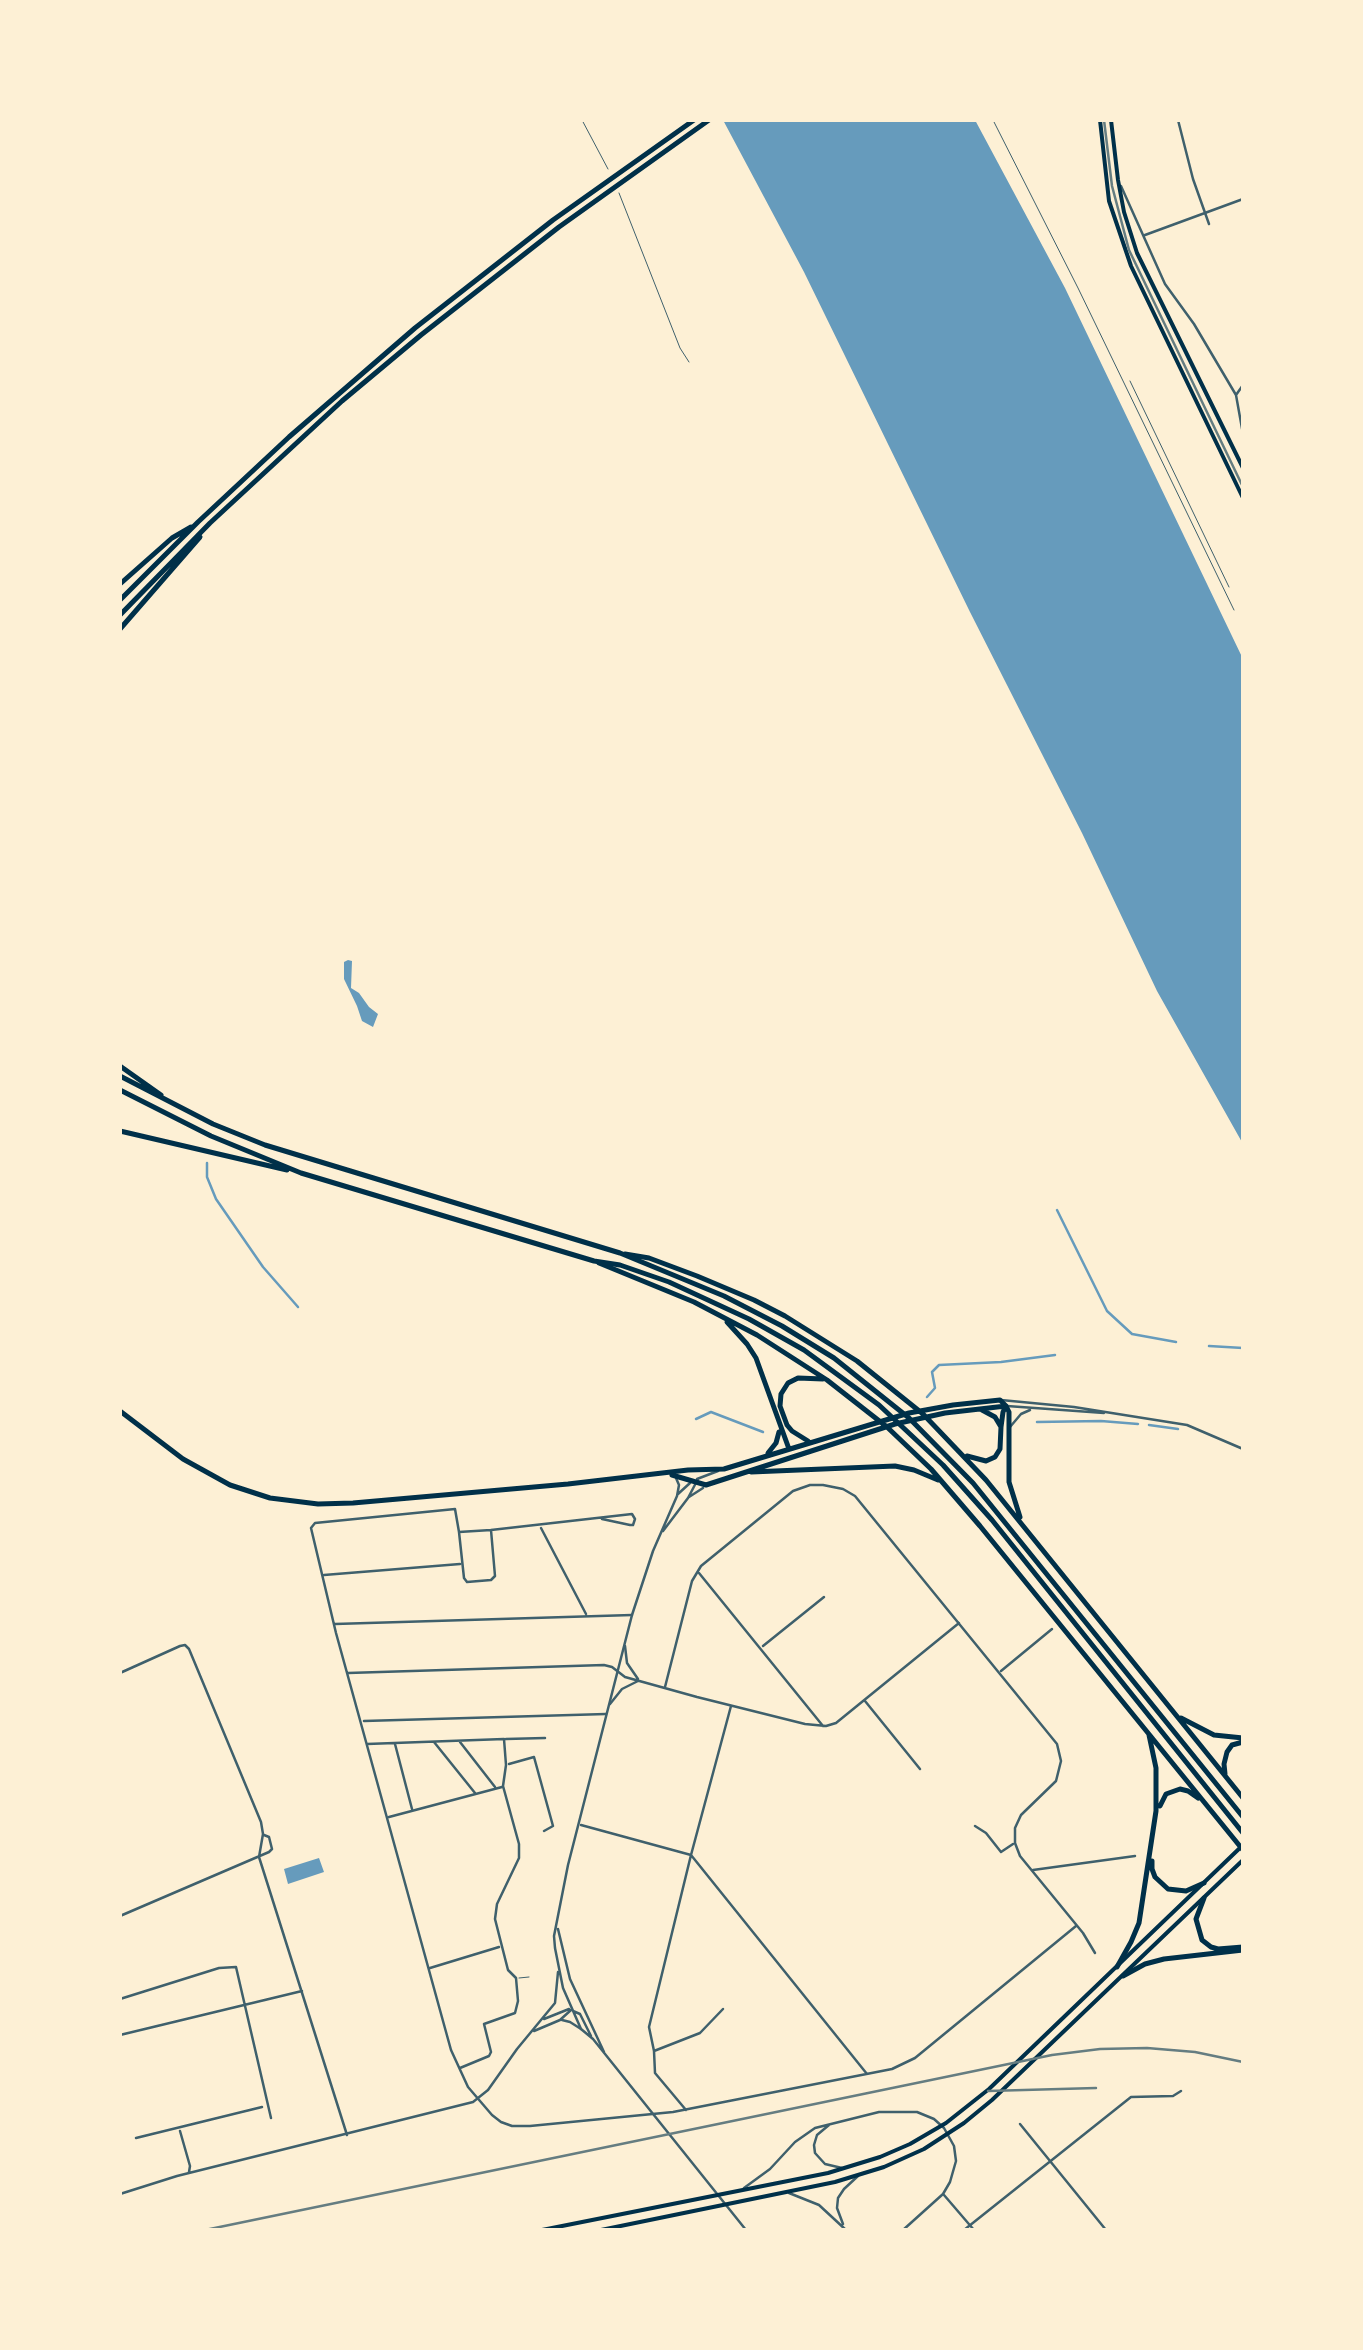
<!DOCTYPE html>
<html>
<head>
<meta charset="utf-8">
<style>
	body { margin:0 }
	#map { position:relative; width:1363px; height:2350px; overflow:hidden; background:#fdf0d5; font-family:Lora,serif }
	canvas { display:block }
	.frame { position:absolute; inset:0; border:122px solid #fdf0d5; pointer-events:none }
</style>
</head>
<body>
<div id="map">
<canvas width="1363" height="2350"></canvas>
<div class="frame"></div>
</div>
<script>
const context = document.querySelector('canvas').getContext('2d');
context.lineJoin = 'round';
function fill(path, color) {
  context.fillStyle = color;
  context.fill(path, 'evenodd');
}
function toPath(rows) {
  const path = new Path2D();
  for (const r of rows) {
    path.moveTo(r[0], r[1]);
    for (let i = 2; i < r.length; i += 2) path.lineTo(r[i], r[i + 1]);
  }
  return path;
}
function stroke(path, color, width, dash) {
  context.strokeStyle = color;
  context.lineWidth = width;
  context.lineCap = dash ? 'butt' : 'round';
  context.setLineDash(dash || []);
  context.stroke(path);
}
const water = toPath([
	[723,120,975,120,1065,288,1243,659,1243,1144,1157,991,1082,833,970,612,804,272],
	[348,960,352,961,351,988,359,993,369,1007,378,1014,373,1027,362,1021,357,1006,344,979,344,962],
	[319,1858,324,1872,288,1884,284,1869]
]);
const stream = toPath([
	[207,1163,207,1177,216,1199,263,1267,298,1307],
	[1057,1210,1107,1311,1132,1334,1176,1342],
	[1209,1346,1243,1348],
	[927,1397,935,1388,932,1372,939,1365,1001,1362,1055,1355],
	[696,1419,711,1412,763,1432],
	[1037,1422,1101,1421,1138,1424],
	[1149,1425,1178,1429]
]);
const service = toPath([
	[582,120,608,169],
	[619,193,680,348,689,362],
	[1130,381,1229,587],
	[519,1978,529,1977]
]);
const pedestrian = toPath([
	[993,120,1078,288,1234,610]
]);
const minor = toPath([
	[1178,120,1193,179,1209,224],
	[1121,186,1165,284,1194,324,1236,395,1243,434],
	[1145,235,1243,199],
	[1236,395,1243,385],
	[1001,1400,1074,1407,1187,1425,1243,1449],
	[1007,1406,1104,1413],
	[1010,1427,1021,1414,1030,1410],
	[541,1528,586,1614],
	[491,1530,632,1514,635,1519,633,1525,630,1525,602,1519],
	[491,1530,495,1576,491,1580,467,1582,464,1578,459,1532,491,1530],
	[459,1532,455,1509,315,1523,311,1528,336,1633,451,2050,468,2087,492,2115,501,2122,512,2126,530,2126,673,2112,892,2069,915,2058,1076,1926],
	[699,1573,823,1726],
	[324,1575,460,1564],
	[335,1624,632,1615],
	[625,1646,627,1663,638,1679],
	[763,1646,824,1597],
	[1001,1671,1052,1629],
	[120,1673,180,1646,185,1645,189,1649,261,1822,263,1834,259,1857,347,2135],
	[348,1673,604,1665,612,1667,625,1677,697,1697,805,1724,826,1726,836,1723,959,1623],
	[665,1687,692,1581,701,1566,793,1491,810,1485,823,1485,843,1489,855,1496,1057,1744,1061,1761,1056,1781,1021,1815,1015,1828,1015,1843,1020,1856,1083,1933,1095,1953],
	[865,1701,920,1769],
	[610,1704,622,1689,638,1681],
	[731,1706,691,1855,867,2074],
	[364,1721,606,1714],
	[506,1739,545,1738],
	[434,1742,475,1793],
	[460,1742,495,1787],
	[367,1744,504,1739,506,1765,503,1786,519,1844,519,1858,497,1904,495,1919,508,1970,516,1978,518,2001,515,2013,484,2024,491,2052,489,2056,460,2068],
	[395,1744,412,1809],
	[509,1764,534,1757,553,1826,544,1831],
	[389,1817,502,1787],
	[581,1825,691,1855,649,2027,654,2051,655,2073,686,2110],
	[975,1826,986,1833,1001,1852,1013,1844],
	[1033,1870,1135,1856],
	[120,1916,269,1852,272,1849,269,1837,264,1835],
	[430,1968,499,1947],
	[120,1999,219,1968,236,1967,271,2118],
	[544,2019,569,2009],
	[562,2020,570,2022,581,2029],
	[534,2031,560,2020,571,2010],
	[120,2035,302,1991],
	[654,2051,700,2033,723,2009],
	[1020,2124,1106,2230],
	[180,2131,190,2166,189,2172],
	[136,2138,262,2107],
	[120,2194,177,2176,473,2102,488,2090,517,2049,555,2003,558,1972],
	[944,2195,974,2230],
	[964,2230,1131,2097,1173,2096,1181,2091]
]);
const tertiary = toPath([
	[676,1478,679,1485,677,1496,653,1551,632,1615,568,1865,554,1936,555,1948,563,1988,581,2029,593,2039,746,2230],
	[697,1479,718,1471],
	[678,1494,690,1483],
	[689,1497,703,1488],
	[663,1531,688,1498,698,1479],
	[558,1929,570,1979,604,2052],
	[573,2011,580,2014,591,2036],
	[829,2125,817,2135,814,2145,815,2153,825,2164,842,2168],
	[744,2188,770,2169,795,2142,815,2128,879,2112,917,2112,934,2119,944,2128,954,2146,956,2161,950,2182,943,2194,903,2230],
	[789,2193,819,2205,846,2230],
	[843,2224,837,2208,838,2198,844,2189,858,2176]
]);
const secondary = toPath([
	[1100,120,1109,201,1131,266,1243,498],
	[1111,120,1118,180,1124,212,1137,253,1243,468],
	[542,2230,828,2173,880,2157,910,2144,946,2123,989,2089,1243,1845],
	[601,2230,835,2182,884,2167,924,2149,964,2123,992,2100,1243,1860]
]);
const primary = toPath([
	[625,1254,649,1258,697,1276,754,1300,785,1316,857,1361,923,1414,986,1480,1243,1798],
	[599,1263,694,1302,757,1335,827,1380,887,1427,931,1469,980,1526,1243,1850],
	[727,1322,747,1344,756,1358,789,1449],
	[1006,1406,1009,1412,1009,1482,1020,1517],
	[120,1411,183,1459,230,1485,270,1498,318,1504,353,1503,568,1484,688,1470,724,1469,909,1413,953,1405,1000,1400,1006,1406],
	[1001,1427,1003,1412,1006,1406],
	[808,1441,792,1431,787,1425,780,1406,781,1394,788,1383,798,1378,823,1379],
	[768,1453,776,1443,779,1432],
	[967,1456,986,1461,995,1457,1000,1449,1001,1427,995,1417,982,1410],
	[751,1472,895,1466,914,1470,938,1480],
	[672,1475,706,1485,895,1424,945,1413,1006,1406],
	[1181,1718,1214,1735,1243,1738],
	[1225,1774,1224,1764,1227,1752,1232,1745,1243,1742],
	[1160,1806,1166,1794,1180,1789,1188,1791,1198,1798],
	[1152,1861,1152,1869,1155,1877,1168,1889,1186,1891,1204,1883],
	[1204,1898,1196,1919,1202,1940,1211,1947,1218,1949,1243,1947],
	[1117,1967,1131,1942,1139,1923,1156,1811,1156,1768,1149,1735],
	[1123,1976,1145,1964,1164,1959,1243,1950]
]);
const motorway = toPath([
	[120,584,172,538,191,527],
	[120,600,198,522,289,437,415,328,553,220,694,120],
	[120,615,210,523,342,401,421,335,559,227,709,120],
	[120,629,200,537],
	[120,1066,161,1095],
	[120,1076,213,1124,265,1145,620,1253,724,1296,782,1326,834,1358,909,1418,973,1483,1243,1817],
	[120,1090,211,1136,301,1173,594,1261,620,1265,669,1282,749,1319,804,1350,879,1405,943,1465,992,1520,1243,1833],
	[120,1131,287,1170]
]);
const tram = toPath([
	[1104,120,1112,186,1129,250,1243,487]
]);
const rail = toPath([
	[988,2091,1096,2088],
	[205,2230,1052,2055,1100,2049,1147,2048,1195,2052,1243,2062]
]);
fill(water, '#669bbc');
stroke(stream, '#669bbc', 2.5);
stroke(service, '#3f606c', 1);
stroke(pedestrian, '#3f606c', 1);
stroke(minor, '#3f606c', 2.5);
stroke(tertiary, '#3f606c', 2.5);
stroke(secondary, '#003049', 4);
stroke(primary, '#003049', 5);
stroke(motorway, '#003049', 5);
stroke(tram, '#657d81', 2.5);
stroke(rail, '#657d81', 2.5);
</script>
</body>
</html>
